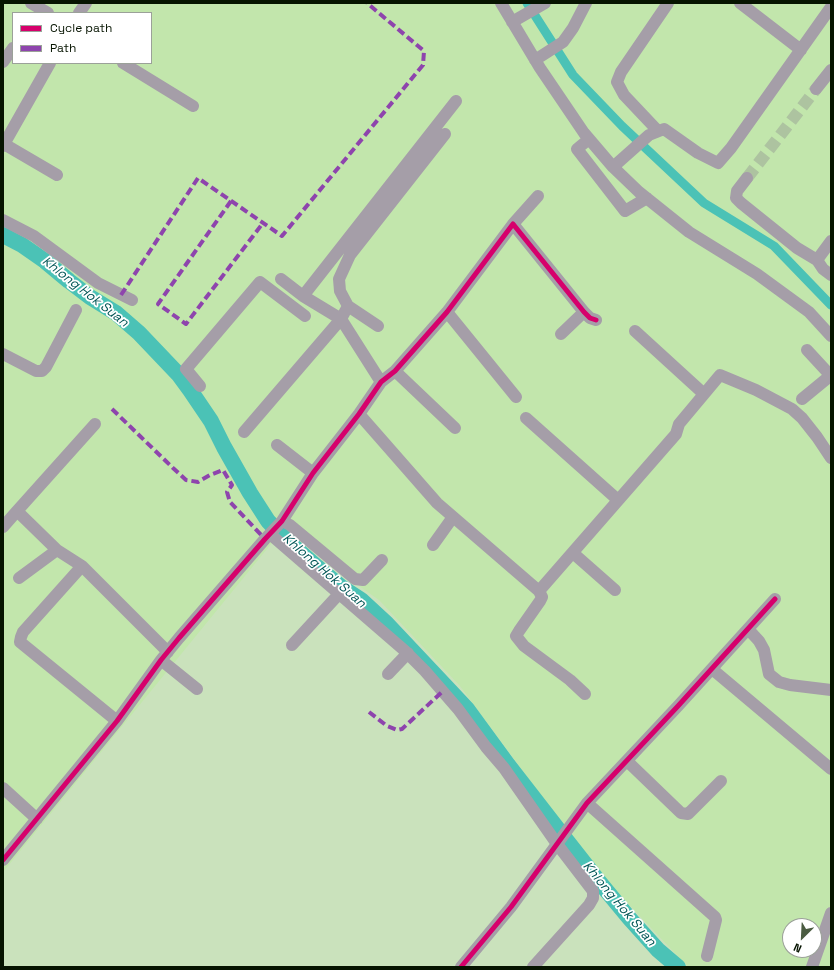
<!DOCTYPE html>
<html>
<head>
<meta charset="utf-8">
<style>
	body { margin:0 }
	#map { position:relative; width:834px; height:970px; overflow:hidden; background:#cae2bc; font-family:"Space Grotesk",sans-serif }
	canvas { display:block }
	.frame { position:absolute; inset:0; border:4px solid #061400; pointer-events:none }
	.legend { position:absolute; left:12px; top:12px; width:140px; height:52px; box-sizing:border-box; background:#fff; border:1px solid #9ba199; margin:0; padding:5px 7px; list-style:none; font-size:12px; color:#061400 }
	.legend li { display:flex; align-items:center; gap:8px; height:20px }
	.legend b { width:20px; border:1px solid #9ba199 }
	.north { position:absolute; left:782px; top:918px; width:40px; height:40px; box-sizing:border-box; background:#fff; border:1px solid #9ba199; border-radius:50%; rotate:204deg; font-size:11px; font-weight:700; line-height:16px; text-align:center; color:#061400 }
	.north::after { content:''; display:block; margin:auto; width:14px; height:18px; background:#4b5c42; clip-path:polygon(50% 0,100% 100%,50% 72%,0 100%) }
</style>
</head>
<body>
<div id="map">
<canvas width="834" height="970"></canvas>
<div class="frame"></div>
<ul class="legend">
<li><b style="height:5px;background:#d6006c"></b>Cycle path</li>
<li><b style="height:5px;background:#8e44ad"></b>Path</li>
</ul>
<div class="north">N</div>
</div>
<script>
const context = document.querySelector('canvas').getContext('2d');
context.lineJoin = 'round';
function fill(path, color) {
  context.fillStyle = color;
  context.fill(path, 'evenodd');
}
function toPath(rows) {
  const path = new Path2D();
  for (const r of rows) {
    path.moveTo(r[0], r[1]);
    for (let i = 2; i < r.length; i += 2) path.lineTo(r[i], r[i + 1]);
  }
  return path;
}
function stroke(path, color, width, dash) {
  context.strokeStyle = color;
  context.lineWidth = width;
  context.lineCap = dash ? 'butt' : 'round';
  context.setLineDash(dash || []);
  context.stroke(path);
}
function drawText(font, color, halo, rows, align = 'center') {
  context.font = font + ' "Space Grotesk",sans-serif';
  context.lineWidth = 3.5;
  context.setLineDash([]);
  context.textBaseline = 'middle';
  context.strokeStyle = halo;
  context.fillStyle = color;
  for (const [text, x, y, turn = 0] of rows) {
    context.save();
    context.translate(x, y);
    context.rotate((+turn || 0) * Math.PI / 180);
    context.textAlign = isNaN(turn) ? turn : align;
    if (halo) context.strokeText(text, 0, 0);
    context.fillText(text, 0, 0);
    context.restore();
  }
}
const built = toPath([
	[3,3,831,3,831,967,688,967,599,873,565,828,460,686,379,600,342,574,285,527,3,872],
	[13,13,151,13,151,63,13,63],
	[790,926,814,926,814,950,790,950]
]);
const canal = toPath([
	[527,3,573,75,622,126,704,203,774,246,831,305]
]);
const river = toPath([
	[3,235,22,245,45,261,69,281,90,297,116,313,139,333,179,375,190,390,211,421,224,447,250,493,268,521,285,539,317,567,341,587,361,600,387,624,452,693,467,709,508,765,560,832],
	[563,836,596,878,630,919,658,950,678,967]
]);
const minorTunnel = toPath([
	[747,178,816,89]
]);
const minor = toPath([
	[31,3,48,13],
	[501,3,540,68,584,133,613,167,639,192,689,232,757,274,809,312,831,336],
	[740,3,801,50],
	[79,13,86,3],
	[512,22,545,3],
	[535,60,563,42,573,28,586,3],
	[3,62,13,48],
	[123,63,193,106],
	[816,89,831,70],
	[658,131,624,95,617,82,621,72,668,3],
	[589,139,577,149,625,211,647,198],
	[4,144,57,175],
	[3,146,50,63],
	[613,167,649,135,664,129,698,153,718,163,731,148,831,7],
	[747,178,737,191,736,198,741,203,797,248,817,260,823,269,831,275],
	[3,220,34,236,98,283,132,300],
	[513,224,584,312,590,318,596,320],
	[817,260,831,241],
	[281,279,303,296,341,319,381,382],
	[303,296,456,101],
	[348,306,378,326],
	[447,312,516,397],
	[635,331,704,394],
	[561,334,584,312],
	[807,350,831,376],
	[3,354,36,371,42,371,46,367,76,310],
	[395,371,455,428],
	[200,386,186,369,260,282,305,316],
	[802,399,830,376],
	[359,414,437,503,539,591,542,597,540,601,519,631,516,636,524,646,570,680,585,694],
	[526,418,618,500],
	[95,424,17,511,57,550,82,566,168,652],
	[244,432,341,319,348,306,340,291,339,279,350,255,445,134],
	[277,445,313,473],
	[282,521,290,525,355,579,363,580,382,560],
	[3,527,17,511],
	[270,534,404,650,425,671,458,709,486,747,504,768,557,844,593,891,593,898,589,905,533,967],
	[433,545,453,517],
	[573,553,615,590],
	[82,566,23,632,21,637,20,642,117,721],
	[19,578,57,550],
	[539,591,676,434,679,424,720,375,756,390,792,409,802,418,817,437,831,458],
	[748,629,759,641,764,650,769,674,779,682,790,685,831,690],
	[292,645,339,594],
	[161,660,197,689],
	[712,669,831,769],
	[388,674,408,653],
	[627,761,681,813,688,814,721,781],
	[3,788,37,819],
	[587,803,715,917,716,920,707,956],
	[3,860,117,721,161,660,179,638,265,539,282,521,313,473,359,414,381,382,395,371,447,312,513,224,538,196],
	[461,967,511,907,587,803,678,706,775,599],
	[812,967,831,913]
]);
const quiet = toPath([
	[231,201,158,304,186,324,263,223],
	[121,295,198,178,282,236,423,65,424,51,367,3],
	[112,409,173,468,186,480,198,482,210,475,223,470,232,485,227,492,230,502,265,539],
	[369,712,387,726,397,730,402,729,443,691]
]);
const cycleway = toPath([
	[3,860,117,721,161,660,179,638,265,539,282,521,313,473,359,414,381,382,395,371,447,312,513,224,584,312,590,318,596,320],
	[461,967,511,907,587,803,678,706,775,599]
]);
const waterNames = [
	["Khlong Hok Suan",85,292,38],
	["Khlong Hok Suan",324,571,41],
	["Khlong Hok Suan",619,904,50]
];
fill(built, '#c2e6ac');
stroke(canal, '#4bc2b6', 9);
stroke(river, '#4bc2b6', 16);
stroke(minorTunnel, '#adc3a0', 12, [12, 6]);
stroke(minor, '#a59ea8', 12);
stroke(quiet, '#8e44ad', 4, [8, 4]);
stroke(cycleway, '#d6006c', 5);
drawText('italic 13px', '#055', '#fff', waterNames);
</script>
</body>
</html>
